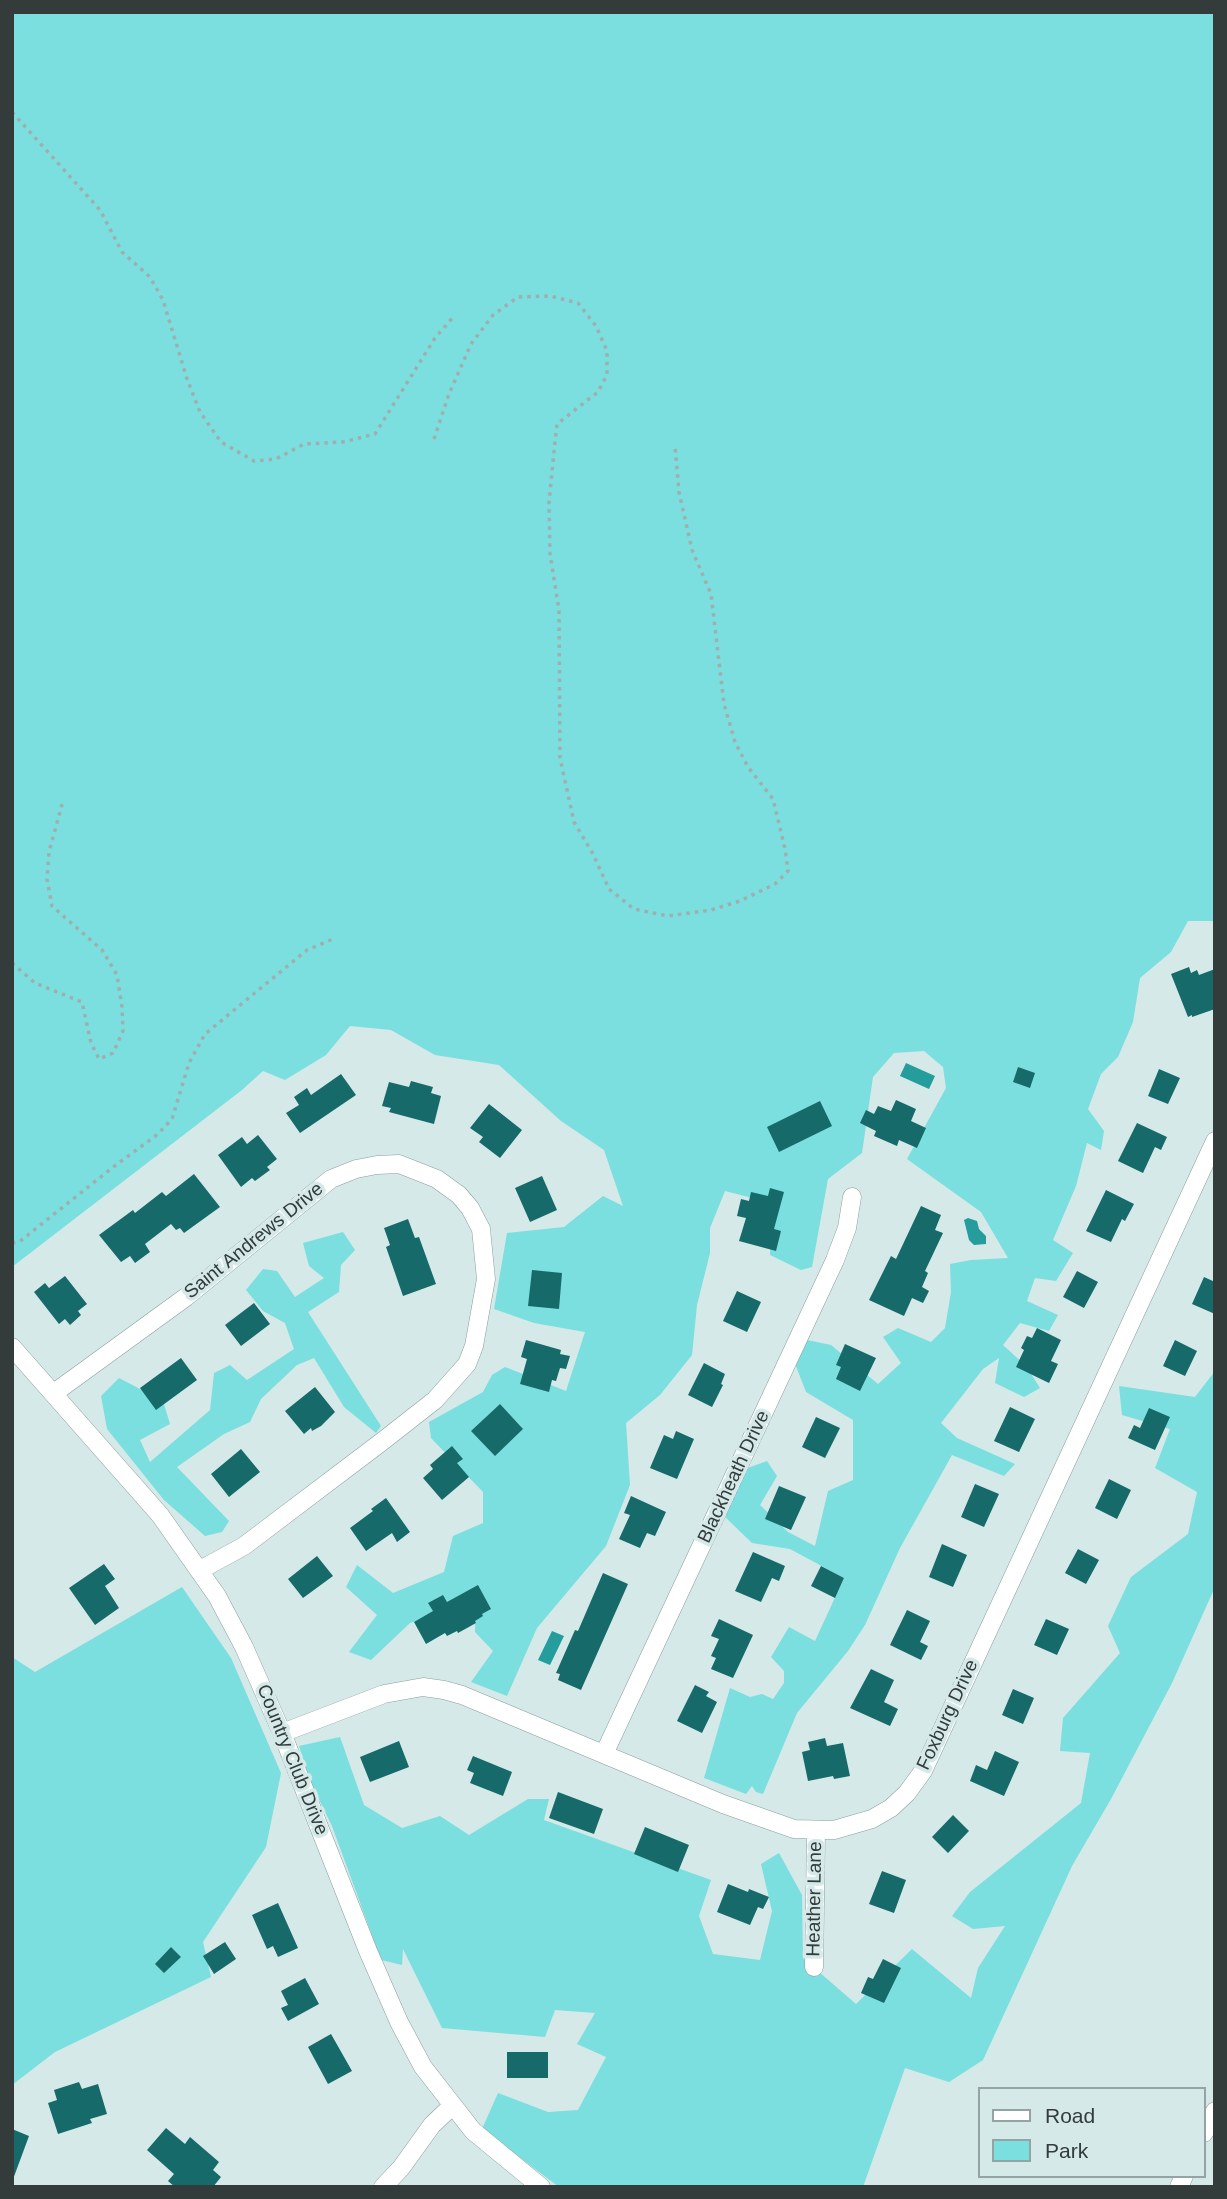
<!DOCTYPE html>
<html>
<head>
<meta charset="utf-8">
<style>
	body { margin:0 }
	#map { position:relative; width:1227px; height:2199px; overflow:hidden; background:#d4e9e8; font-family:Arial,sans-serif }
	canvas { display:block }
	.frame { position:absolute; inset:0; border:14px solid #333b3b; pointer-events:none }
	.legend { position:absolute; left:978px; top:2087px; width:228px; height:91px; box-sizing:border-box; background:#d4e9e8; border:2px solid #94a3a3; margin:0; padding:9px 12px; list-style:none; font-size:21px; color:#333b3b }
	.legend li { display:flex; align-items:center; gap:14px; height:35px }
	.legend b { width:35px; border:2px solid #94a3a3 }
</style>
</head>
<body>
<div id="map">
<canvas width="1227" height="2199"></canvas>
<div class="frame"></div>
<ul class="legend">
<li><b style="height:9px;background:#fff"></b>Road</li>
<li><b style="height:19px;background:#7adfde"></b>Park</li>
</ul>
</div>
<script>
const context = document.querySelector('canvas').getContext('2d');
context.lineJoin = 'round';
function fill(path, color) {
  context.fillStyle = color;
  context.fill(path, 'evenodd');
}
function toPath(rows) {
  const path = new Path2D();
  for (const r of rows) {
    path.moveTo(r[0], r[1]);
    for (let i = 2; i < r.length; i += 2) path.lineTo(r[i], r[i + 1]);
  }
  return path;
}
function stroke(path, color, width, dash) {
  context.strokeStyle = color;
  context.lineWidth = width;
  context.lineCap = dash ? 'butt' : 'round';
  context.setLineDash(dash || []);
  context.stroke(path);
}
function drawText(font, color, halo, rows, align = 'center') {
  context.font = font + ' Arial,sans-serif';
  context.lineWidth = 7;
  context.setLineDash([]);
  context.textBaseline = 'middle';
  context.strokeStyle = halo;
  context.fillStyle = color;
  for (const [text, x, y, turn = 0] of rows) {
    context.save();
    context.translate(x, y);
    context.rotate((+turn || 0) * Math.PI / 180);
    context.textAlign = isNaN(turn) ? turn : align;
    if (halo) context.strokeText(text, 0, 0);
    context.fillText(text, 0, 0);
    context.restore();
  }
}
const green = toPath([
	[12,12,1215,12,1215,921,1188,921,1171,952,1140,978,1133,1022,1118,1057,1101,1074,1088,1109,1104,1131,1101,1150,1087,1143,1076,1186,1053,1240,1073,1253,1056,1281,1035,1278,1027,1301,1058,1315,1049,1331,1020,1323,1003,1345,1026,1366,1040,1388,1024,1397,995,1383,999,1358,983,1369,941,1423,957,1438,1015,1464,1004,1476,952,1455,900,1548,865,1625,848,1651,797,1713,763,1794,756,1792,752,1786,746,1794,704,1778,730,1688,750,1697,762,1694,773,1699,784,1683,784,1671,771,1657,789,1627,815,1641,844,1578,790,1549,752,1543,723,1515,745,1469,767,1461,777,1476,760,1505,788,1532,815,1546,828,1491,853,1480,853,1420,806,1392,794,1361,807,1340,831,1345,878,1384,901,1363,883,1337,898,1328,931,1342,945,1328,951,1292,950,1264,971,1260,1008,1258,981,1212,907,1159,946,1088,943,1067,924,1051,894,1053,873,1077,862,1153,828,1179,812,1267,801,1270,770,1255,772,1203,725,1191,710,1228,710,1253,697,1305,692,1355,660,1395,626,1423,630,1485,606,1546,537,1628,507,1696,471,1682,493,1651,475,1632,476,1603,410,1623,371,1660,349,1652,377,1615,346,1587,357,1565,393,1593,444,1572,453,1536,483,1523,483,1492,431,1438,429,1422,483,1392,492,1375,505,1367,566,1391,585,1332,534,1323,494,1309,507,1233,564,1227,603,1196,623,1206,604,1150,561,1121,499,1065,435,1055,391,1030,350,1026,326,1055,285,1080,263,1071,242,1090,12,1267],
	[343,1232,355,1250,341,1265,339,1292,308,1312,381,1426,376,1433,344,1407,314,1358,297,1365,261,1399,250,1422,224,1434,177,1467,229,1521,222,1532,205,1536,164,1500,107,1429,101,1396,119,1378,163,1401,170,1424,140,1440,150,1462,210,1410,214,1373,230,1365,247,1380,294,1349,285,1323,263,1311,246,1290,263,1269,277,1271,295,1297,324,1278,309,1266,303,1243],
	[1215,1371,1215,1587,1172,1683,1111,1799,1072,1866,983,2060,949,2082,905,2068,863,2187,559,2187,482,2129,498,2093,548,2112,578,2110,606,2057,577,2044,595,2013,555,2010,545,2037,442,2028,403,1949,402,1965,381,1960,332,1826,310,1781,299,1746,340,1737,364,1805,402,1828,440,1816,469,1835,528,1799,549,1799,544,1820,711,1880,699,1916,713,1954,760,1960,772,1911,761,1864,779,1853,802,1895,803,1958,856,2004,912,1949,971,1998,978,1968,1005,1926,973,1929,952,1916,970,1892,1081,1803,1090,1753,1060,1751,1063,1718,1120,1653,1108,1626,1131,1577,1188,1534,1197,1492,1155,1468,1170,1429,1122,1415,1119,1386,1195,1397],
	[182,1587,231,1658,281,1773,266,1847,203,1942,211,1977,55,2052,12,2085,12,1657,35,1672]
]);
const water = toPath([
	[906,1063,935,1076,929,1089,900,1076],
	[968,1218,977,1221,979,1229,986,1236,986,1244,974,1245,969,1240,964,1220],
	[552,1631,564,1636,550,1665,538,1660]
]);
const building = toPath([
	[1189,967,1191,973,1197,970,1199,975,1215,969,1215,1009,1192,1017,1192,1015,1188,1017,1171,974],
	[1018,1067,1035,1073,1030,1088,1013,1082],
	[1159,1069,1180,1078,1168,1104,1148,1096],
	[341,1074,356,1095,300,1133,286,1113,299,1105,294,1097,307,1088,311,1095],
	[411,1081,433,1087,431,1093,441,1096,434,1124,389,1112,391,1108,382,1106,389,1082,409,1087],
	[896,1100,916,1109,911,1121,926,1128,917,1148,899,1140,897,1146,874,1136,876,1131,860,1123,866,1110,874,1114,878,1106,891,1111],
	[820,1101,832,1126,779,1152,767,1127],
	[489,1104,522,1130,500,1158,479,1142,483,1137,470,1128],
	[1137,1123,1167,1137,1161,1150,1155,1147,1143,1173,1118,1161],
	[258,1135,277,1159,267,1167,270,1170,255,1181,252,1178,241,1187,218,1155,242,1137,247,1144],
	[194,1174,220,1207,184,1233,180,1228,176,1230,171,1224,145,1244,150,1252,135,1263,130,1256,121,1262,99,1235,133,1210,135,1213,162,1192,166,1196],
	[542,1176,557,1210,530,1222,515,1188],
	[770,1188,784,1192,774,1229,781,1231,776,1251,739,1241,746,1218,737,1216,741,1199,749,1201,751,1192,768,1196],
	[1106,1190,1134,1204,1125,1221,1122,1219,1111,1242,1086,1231],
	[921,1206,941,1215,935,1230,943,1233,925,1271,928,1273,922,1287,929,1291,923,1303,912,1298,904,1316,869,1300,891,1256,896,1259],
	[408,1219,415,1238,419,1237,436,1284,403,1296,386,1247,390,1245,384,1228],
	[532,1270,562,1273,559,1309,528,1306],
	[1077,1271,1098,1282,1084,1308,1063,1297],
	[65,1276,87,1304,78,1311,81,1315,70,1325,65,1319,59,1324,34,1292,45,1283,49,1288],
	[1204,1277,1215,1282,1215,1314,1192,1304],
	[737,1291,761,1302,747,1332,723,1321],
	[254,1303,270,1324,241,1346,225,1325],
	[1037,1328,1061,1340,1051,1361,1058,1364,1049,1383,1016,1367,1024,1350,1021,1348,1027,1336,1032,1338],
	[526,1340,561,1350,560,1354,570,1356,566,1369,560,1368,556,1381,552,1380,549,1392,520,1384,527,1359,521,1357],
	[1175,1340,1197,1351,1185,1376,1163,1366],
	[845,1344,876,1358,860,1391,836,1379,841,1367,836,1365],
	[181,1358,197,1380,156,1410,140,1388],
	[704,1363,725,1374,721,1384,723,1385,712,1407,688,1395],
	[315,1387,335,1412,321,1426,312,1431,311,1428,304,1434,285,1411],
	[500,1404,523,1429,495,1456,471,1431],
	[1010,1407,1035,1419,1019,1452,994,1441],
	[1149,1408,1170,1417,1155,1450,1128,1438,1134,1425,1140,1428],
	[816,1417,840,1428,825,1458,802,1447],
	[676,1431,694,1439,677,1479,650,1468,664,1435,673,1439],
	[452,1446,463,1459,457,1463,469,1477,442,1500,423,1478,433,1469,430,1465],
	[241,1449,260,1472,229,1497,211,1474],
	[1109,1479,1131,1490,1117,1519,1095,1508],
	[975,1484,999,1494,984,1527,961,1517],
	[779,1486,806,1497,791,1530,765,1519],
	[631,1496,666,1512,655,1536,647,1533,640,1548,619,1539,630,1515,624,1513],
	[386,1498,410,1532,397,1542,392,1533,366,1551,350,1528,373,1511,371,1509],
	[942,1544,967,1555,953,1587,929,1577],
	[1078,1549,1099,1560,1086,1584,1065,1573],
	[753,1552,785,1566,779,1581,772,1578,761,1602,735,1591],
	[317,1556,333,1576,303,1598,288,1579],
	[104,1564,115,1579,105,1586,119,1608,95,1625,69,1588],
	[821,1566,844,1578,835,1598,811,1586],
	[603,1573,628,1584,581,1690,558,1680,560,1674,556,1673,575,1630,578,1631],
	[478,1585,491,1609,482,1614,483,1616,475,1621,476,1623,458,1633,457,1631,447,1636,445,1633,426,1644,414,1622,433,1611,428,1603,443,1595,447,1602],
	[907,1610,930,1621,920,1642,928,1646,921,1660,890,1645],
	[719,1619,753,1635,733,1678,711,1669,716,1658,711,1656,719,1639,711,1636],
	[1046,1619,1069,1629,1057,1655,1034,1645],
	[871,1669,894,1680,884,1702,898,1709,890,1726,850,1708],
	[695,1685,709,1692,706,1696,717,1702,702,1733,677,1721],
	[1013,1689,1034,1698,1023,1724,1002,1715],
	[825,1738,827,1746,843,1743,850,1776,834,1779,833,1776,808,1781,802,1752,810,1750,808,1742],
	[399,1741,409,1767,370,1782,360,1757],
	[995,1751,1019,1762,1004,1796,970,1781,976,1765,987,1770],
	[473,1756,512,1772,503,1796,470,1783,474,1773,467,1770],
	[558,1792,603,1809,594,1834,549,1818],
	[953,1815,969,1831,948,1853,932,1837],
	[645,1827,689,1845,678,1872,634,1854],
	[882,1871,906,1880,894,1913,869,1904],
	[728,1884,748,1892,749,1889,769,1897,763,1909,758,1907,750,1925,717,1912],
	[278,1903,298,1948,278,1957,273,1946,267,1949,252,1915],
	[225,1942,236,1959,214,1974,203,1956],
	[171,1947,181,1957,164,1973,155,1964],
	[883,1959,901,1968,884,2003,861,1993,868,1977,873,1979],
	[305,1978,319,2004,288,2021,281,2008,288,2005,281,1991],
	[331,2034,352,2071,328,2084,308,2047],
	[507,2052,548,2052,548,2078,507,2078],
	[79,2082,82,2089,98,2084,107,2114,90,2119,92,2123,58,2134,48,2103,57,2100,54,2090],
	[166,2128,185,2144,190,2137,219,2162,213,2170,221,2177,213,2187,175,2187,168,2181,174,2174,147,2150],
	[12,2129,29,2136,12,2182]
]);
const path = toPath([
	[12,112,100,210,122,252,150,277,163,300,187,379,200,412,221,442,254,461,276,459,304,444,343,442,375,434,435,338,455,315],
	[434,439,449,394,471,344,493,315,518,297,550,296,578,303,596,326,607,351,607,375,598,392,557,424,555,442,549,502,550,554,559,610,560,758,574,822,592,852,609,889,634,909,668,916,711,910,740,901,775,884,788,871,785,849,773,799,748,767,735,742,724,704,711,594,692,550,679,492,675,446],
	[12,963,35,983,82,1002,91,1043,99,1059,113,1053,123,1031,122,1007,117,975,102,950,52,906,47,879,49,852,63,801],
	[12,1243,19,1242,112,1168,158,1134,172,1119,189,1063,205,1034,307,950,333,939]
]);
const minor = toPath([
	[12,1347,160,1515,217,1596,244,1647,282,1733,368,1951,399,2022,423,2067,473,2131,541,2187],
	[54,1393,186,1297,331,1179,356,1169,377,1165,399,1164,437,1179,459,1195,470,1208,481,1229,486,1279,474,1346,467,1364,435,1400,384,1440,244,1546,200,1570],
	[282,1733,384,1694,423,1687,444,1690,462,1695,723,1804,794,1829,834,1830,872,1819,891,1808,907,1793,923,1771,1215,1141],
	[604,1754,835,1260,847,1228,852,1197],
	[814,1967,816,1831],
	[1204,2133,1215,2111],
	[383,2187,401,2168,432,2125,452,2106],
	[1179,2187,1184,2176]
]);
const streetNames = [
	["Saint Andrews Drive",254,1241,-39],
	["Blackheath Drive",734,1477,-65],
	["Foxburg Drive",948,1715,-65],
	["Country Club Drive",292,1760,68],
	["Heather Lane",815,1899,-89]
];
fill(green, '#7adfde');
fill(water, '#259d9d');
fill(building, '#176a6a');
stroke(minor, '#8b9e9e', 19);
stroke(path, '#9fafaf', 3.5, [3.5, 5]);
stroke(minor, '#fff', 18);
drawText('19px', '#333b3b', '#d4e9e8', streetNames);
</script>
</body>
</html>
